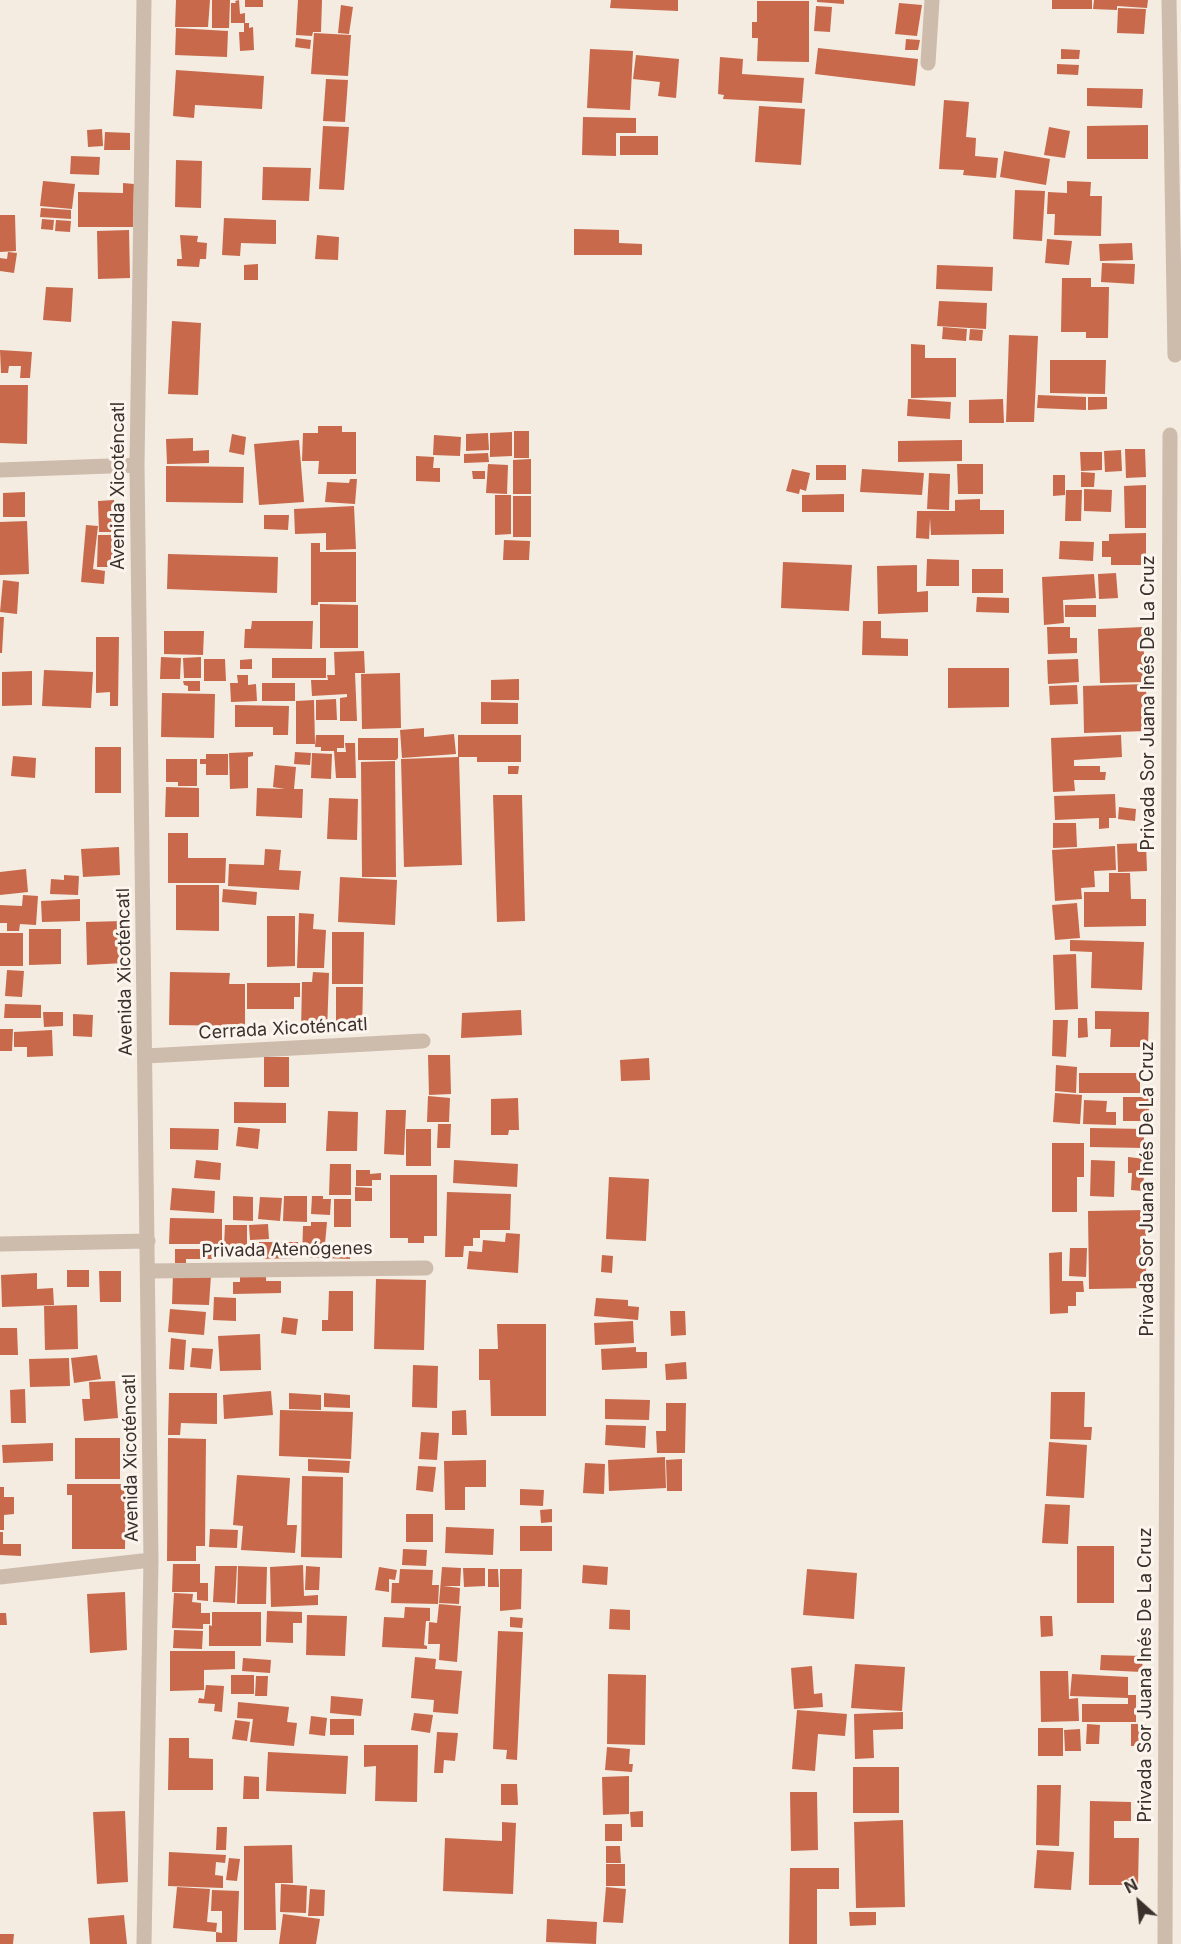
<!DOCTYPE html>
<html>
<head>
<meta charset="utf-8">
<style>
	body { margin:0 }
	#map { position:relative; width:1181px; height:1944px; overflow:hidden; background:#f4ebe1; font-family:Inter,sans-serif }
	canvas { display:block }
	.north { position:absolute; left:1109px; top:1872px; width:60px; height:60px; -webkit-text-stroke:4px #fbf5ee; paint-order:stroke; rotate:333deg; font-size:16px; font-weight:700; line-height:24px; text-align:center; color:#3b302b }
	.north::after { content:''; display:block; margin:auto; width:21px; height:27px; background:#3b302b; clip-path:polygon(50% 0,100% 100%,50% 72%,0 100%) }
</style>
</head>
<body>
<div id="map">
<canvas width="1181" height="1944"></canvas>
<div class="north">N</div>
</div>
<script>
const context = document.querySelector('canvas').getContext('2d');
context.lineJoin = 'round';
function fill(path, color) {
  context.fillStyle = color;
  context.fill(path, 'evenodd');
}
function toPath(rows) {
  const path = new Path2D();
  for (const r of rows) {
    path.moveTo(r[0], r[1]);
    for (let i = 2; i < r.length; i += 2) path.lineTo(r[i], r[i + 1]);
  }
  return path;
}
function stroke(path, color, width, dash) {
  context.strokeStyle = color;
  context.lineWidth = width;
  context.lineCap = dash ? 'butt' : 'round';
  context.setLineDash(dash || []);
  context.stroke(path);
}
function drawText(font, color, halo, rows, align = 'center') {
  context.font = font + ' Inter,sans-serif';
  context.lineWidth = 6;
  context.setLineDash([]);
  context.textBaseline = 'middle';
  context.strokeStyle = halo;
  context.fillStyle = color;
  for (const [text, x, y, turn = 0] of rows) {
    context.save();
    context.translate(x, y);
    context.rotate((+turn || 0) * Math.PI / 180);
    context.textAlign = isNaN(turn) ? turn : align;
    if (halo) context.strokeText(text, 0, 0);
    context.fillText(text, 0, 0);
    context.restore();
  }
}
const building = toPath([
	[176,0,210,0,208,27,175,27],
	[212,0,230,0,229,28,212,28],
	[239,0,240,14,245,13,245,23,231,23,231,3,236,3,235,1],
	[245,0,263,0,263,7,245,7],
	[298,0,322,0,321,32,313,32,312,36,296,35],
	[611,0,678,0,678,11,610,8],
	[817,0,844,0,844,4,817,2],
	[1052,0,1092,0,1092,9,1052,9],
	[1094,0,1148,0,1147,8,1117,6,1117,10,1093,9],
	[757,1,809,1,809,62,757,61,758,38,752,38,752,22,757,22],
	[899,3,922,5,917,36,895,34],
	[341,5,353,7,349,34,338,33],
	[816,6,832,7,830,32,814,31],
	[1118,8,1146,9,1144,34,1117,33],
	[244,23,249,23,249,28,253,27,254,50,240,51,239,32,244,32],
	[176,28,228,31,227,57,175,55],
	[314,33,351,35,348,76,311,74],
	[296,38,311,40,310,49,295,47],
	[906,39,920,40,918,50,905,50],
	[818,48,918,59,915,86,815,74],
	[590,49,633,51,630,110,587,108],
	[1061,49,1080,50,1079,59,1061,59],
	[636,55,679,59,676,98,658,96,660,82,633,79],
	[720,57,743,59,742,74,804,78,802,103,723,99,724,95,718,94],
	[1057,64,1079,65,1078,75,1057,74],
	[176,70,264,76,262,109,195,105,194,118,173,116],
	[326,79,348,80,345,122,323,121],
	[1087,88,1143,89,1142,108,1087,106],
	[944,100,969,102,966,137,976,138,975,156,998,158,996,178,963,175,964,170,939,169],
	[759,106,805,109,801,165,755,162],
	[583,117,636,118,636,133,616,133,616,156,582,155],
	[1148,125,1148,159,1087,159,1087,126],
	[323,126,349,127,344,190,319,189],
	[1049,127,1070,131,1065,158,1044,155],
	[102,129,103,146,88,147,87,130],
	[105,132,130,133,130,150,104,150],
	[620,136,658,136,658,155,620,155],
	[1004,151,1050,159,1046,185,1000,177],
	[71,156,100,157,99,175,70,174],
	[176,160,202,161,201,208,175,207],
	[263,167,311,168,309,201,262,200],
	[43,181,75,184,72,209,40,206],
	[1067,181,1091,182,1090,196,1102,196,1101,236,1054,235,1055,214,1047,214,1048,192,1067,193],
	[123,183,134,184,133,227,78,227,78,192,123,193],
	[1015,190,1045,191,1042,241,1013,239],
	[41,208,71,210,71,219,40,217],
	[0,215,15,215,16,251,0,252],
	[224,218,276,220,276,244,241,243,240,256,222,255],
	[42,219,54,220,53,230,41,229],
	[56,220,71,221,70,232,55,231],
	[574,229,619,230,619,243,642,244,642,255,574,255],
	[129,230,130,278,98,279,97,231],
	[180,235,198,236,197,242,207,243,206,259,200,259,199,267,177,266,177,259,182,259],
	[317,235,339,237,338,260,315,259],
	[1047,239,1072,241,1069,265,1045,263],
	[1132,243,1133,260,1100,261,1099,244],
	[8,252,17,253,14,273,0,271,0,258,7,259],
	[1102,263,1135,264,1134,284,1101,282],
	[258,264,258,280,244,280,244,265],
	[937,265,993,267,992,291,936,289],
	[1062,278,1091,278,1091,287,1109,287,1108,338,1086,338,1086,332,1061,332],
	[46,287,73,288,71,322,43,320],
	[939,301,987,303,986,329,937,326],
	[172,321,201,323,198,395,168,394],
	[943,327,967,329,966,341,942,339],
	[970,329,983,330,982,341,969,340],
	[1009,335,1038,336,1034,422,1006,422],
	[911,344,925,345,925,358,956,358,956,397,911,398],
	[0,350,32,352,30,378,20,378,21,366,9,366,8,373,1,373],
	[1050,360,1106,360,1105,394,1050,393],
	[0,385,28,385,27,444,0,443],
	[1038,395,1086,397,1086,410,1037,408],
	[1088,397,1107,397,1107,409,1088,410],
	[908,399,951,402,950,419,907,416],
	[1003,399,1004,423,969,423,969,400],
	[318,426,342,426,342,432,356,432,356,474,318,474,319,461,302,461,303,433,318,433],
	[514,431,529,431,529,458,514,458],
	[512,432,512,456,490,457,490,433],
	[488,433,489,450,466,451,466,434],
	[232,434,246,437,244,455,229,452],
	[434,435,461,437,460,456,433,455],
	[193,438,193,451,209,450,209,463,167,464,166,439],
	[299,440,304,502,259,505,254,444],
	[962,440,962,461,898,462,898,441],
	[1125,449,1145,449,1146,477,1126,478],
	[1121,450,1122,471,1105,472,1104,451],
	[1080,452,1102,452,1102,470,1081,471],
	[488,453,489,462,464,463,464,454],
	[416,456,434,457,433,468,440,468,440,482,416,481],
	[531,459,531,494,513,494,513,460],
	[488,464,508,465,507,494,486,493],
	[957,464,983,464,983,494,958,494],
	[816,465,846,465,846,480,816,480],
	[166,466,244,467,243,503,166,502],
	[792,469,810,473,806,491,800,489,799,494,786,491],
	[862,469,924,473,922,495,860,492],
	[472,471,485,471,485,479,473,479],
	[1081,472,1095,473,1094,487,1081,487],
	[929,473,950,474,949,510,927,509],
	[1053,475,1065,475,1065,495,1053,496],
	[350,479,357,479,355,504,325,502,327,482,349,483],
	[1146,485,1146,528,1125,528,1124,486],
	[1084,489,1112,490,1111,512,1084,511],
	[1066,490,1082,490,1081,521,1065,521],
	[25,492,25,517,3,517,3,493],
	[844,494,844,512,802,512,802,495],
	[495,495,511,495,511,534,495,535],
	[513,496,531,496,531,537,513,537],
	[980,499,980,510,1004,510,1004,534,931,535,930,518,929,539,916,538,917,511,955,511,955,500],
	[114,500,115,532,99,532,98,501],
	[354,506,356,549,326,550,326,533,295,534,294,509],
	[264,515,289,515,288,530,264,529],
	[27,521,29,574,0,575,0,522],
	[86,525,98,526,93,569,105,571,104,584,81,582],
	[1146,533,1146,565,1111,565,1111,557,1102,557,1102,541,1109,541,1109,534],
	[98,535,119,535,118,567,97,567],
	[504,540,530,541,529,560,503,560],
	[1060,541,1094,542,1093,561,1059,559],
	[311,543,320,543,320,552,356,552,356,602,318,602,318,605,311,605],
	[168,554,278,557,277,593,167,589],
	[927,559,959,560,959,586,926,586],
	[783,562,852,565,849,611,781,608],
	[917,565,917,592,928,591,928,612,878,614,877,566],
	[972,569,1003,569,1003,593,972,593],
	[1116,573,1118,598,1099,599,1098,574],
	[1094,574,1096,598,1063,600,1064,623,1044,625,1042,577],
	[3,580,19,582,17,614,0,612],
	[977,597,1009,598,1009,613,976,612],
	[320,604,358,605,358,648,320,648],
	[1065,605,1096,605,1096,617,1065,617],
	[0,617,4,617,2,653,0,653],
	[252,621,313,621,312,649,244,648,245,629,251,629],
	[863,621,881,621,881,638,908,639,908,656,862,655],
	[1047,627,1070,627,1070,638,1077,638,1077,653,1048,654],
	[1143,627,1145,682,1100,683,1098,629],
	[164,631,204,631,203,655,164,654],
	[96,637,119,637,118,706,110,706,110,692,96,693],
	[364,651,365,673,355,673,357,721,340,721,340,698,347,697,347,694,312,696,311,680,328,680,327,675,335,675,334,652],
	[161,657,181,658,180,679,160,679],
	[201,657,201,678,184,678,183,658],
	[272,658,326,658,326,678,272,678],
	[204,659,225,659,226,681,204,681],
	[252,659,252,669,240,669,240,660],
	[1078,659,1079,682,1048,684,1047,660],
	[948,668,1009,668,1009,707,948,708],
	[44,670,93,672,91,708,42,706],
	[32,671,32,705,2,706,2,672],
	[400,673,401,728,362,729,361,674],
	[237,675,248,675,248,685,256,684,257,701,231,702,230,683,238,683],
	[519,679,519,700,491,700,491,680],
	[183,681,200,681,200,691,188,691,188,686,184,685],
	[262,683,295,683,295,701,262,701],
	[1146,684,1147,731,1084,733,1083,686],
	[1077,685,1078,704,1050,705,1049,686],
	[162,693,215,694,214,738,161,737],
	[336,699,337,720,316,720,316,700],
	[314,700,315,744,296,744,296,701],
	[481,702,518,703,518,724,481,724],
	[235,705,289,706,288,735,273,735,273,727,235,727],
	[424,728,424,737,454,734,456,754,402,758,400,730],
	[316,735,344,735,344,748,337,748,337,752,346,752,345,743,355,743,356,778,336,778,334,751,321,751,321,747,315,747],
	[458,735,521,735,521,762,477,762,477,757,459,757,462,865,404,867,401,759,458,757],
	[1121,735,1122,757,1074,760,1074,766,1100,766,1100,772,1106,772,1105,780,1074,780,1075,791,1053,792,1051,738],
	[358,738,398,738,398,758,396,760,358,760],
	[95,747,121,747,121,793,95,793],
	[253,752,253,756,248,757,248,788,230,789,229,753],
	[295,752,311,753,310,765,294,764],
	[312,753,332,754,331,779,311,778],
	[206,754,228,754,228,775,206,775,206,764,200,764,200,759,206,759],
	[13,756,36,758,35,778,11,776],
	[166,759,197,759,197,786,178,786,178,782,166,782],
	[395,761,396,877,362,877,361,762],
	[275,765,296,767,294,789,303,789,302,818,256,816,257,788,285,789,273,787],
	[508,766,519,766,518,774,508,774],
	[166,787,199,788,199,817,165,817],
	[1115,794,1116,818,1109,818,1109,828,1099,829,1099,818,1055,820,1054,796],
	[493,795,522,795,525,921,497,922],
	[329,798,358,799,357,840,327,839],
	[1119,807,1136,809,1135,821,1118,819],
	[1053,823,1076,823,1077,847,1053,848],
	[168,833,188,833,188,858,226,858,225,883,168,883],
	[1146,843,1147,871,1118,872,1117,844],
	[1115,846,1116,870,1094,871,1095,887,1081,888,1082,899,1055,901,1052,850],
	[119,847,120,875,83,877,81,849],
	[265,849,281,850,279,870,301,871,299,890,228,886,229,864,264,865],
	[26,869,28,892,0,895,0,872],
	[1109,873,1130,873,1131,899,1146,899,1146,926,1084,927,1084,892,1109,892],
	[64,875,79,876,78,895,50,894,51,879,64,880],
	[340,877,397,880,395,925,338,922],
	[176,885,219,885,219,931,176,930],
	[223,889,257,892,256,905,222,902],
	[23,895,38,896,36,925,20,924,19,931,7,931,7,923,0,923,0,905,22,906],
	[80,899,80,921,42,922,41,901],
	[1077,903,1080,938,1055,940,1052,905],
	[299,913,314,914,313,929,326,930,324,968,297,968],
	[267,916,295,916,295,966,267,967],
	[123,921,124,963,87,965,86,922],
	[29,929,61,929,61,964,29,965],
	[332,932,364,932,363,984,332,984],
	[0,933,23,933,23,966,0,966],
	[1070,940,1144,942,1142,990,1091,988,1092,952,1070,951],
	[1076,954,1078,1009,1055,1010,1053,955],
	[7,970,24,971,22,997,5,996],
	[170,972,230,973,229,984,245,984,245,1026,169,1025],
	[313,972,329,973,327,1033,301,1032,302,982,312,982],
	[247,983,300,983,300,997,294,997,294,1009,247,1009],
	[336,987,363,987,362,1032,336,1031],
	[5,1004,41,1005,41,1018,4,1018],
	[521,1010,522,1035,461,1038,462,1013],
	[1095,1011,1149,1012,1148,1047,1110,1047,1111,1029,1095,1029],
	[43,1012,63,1012,63,1026,44,1027],
	[73,1014,93,1015,92,1037,73,1036],
	[1078,1018,1087,1018,1088,1037,1078,1038],
	[1053,1020,1068,1020,1066,1057,1052,1056],
	[0,1029,13,1029,12,1051,0,1051],
	[52,1030,53,1056,27,1057,27,1047,14,1047,14,1032],
	[428,1055,450,1055,451,1094,429,1095],
	[264,1057,289,1057,289,1087,264,1087],
	[649,1058,650,1080,621,1081,620,1060],
	[1056,1065,1077,1067,1076,1093,1055,1091],
	[1079,1073,1140,1073,1140,1093,1079,1093],
	[1055,1093,1082,1095,1080,1124,1053,1122],
	[428,1096,450,1098,449,1122,427,1122],
	[1123,1097,1149,1097,1149,1121,1123,1121],
	[518,1098,519,1130,509,1130,508,1135,491,1135,491,1099],
	[1084,1100,1107,1101,1106,1112,1116,1112,1116,1125,1083,1124],
	[234,1102,286,1103,286,1123,234,1123],
	[386,1110,406,1110,404,1155,384,1154],
	[328,1111,358,1112,357,1151,326,1151],
	[438,1124,451,1124,450,1148,437,1148],
	[238,1127,260,1129,258,1149,236,1146],
	[170,1128,219,1129,218,1150,170,1149],
	[1090,1128,1144,1129,1144,1148,1090,1147],
	[406,1129,431,1129,431,1166,406,1166],
	[1052,1143,1084,1143,1084,1177,1077,1177,1077,1212,1052,1212],
	[1128,1157,1145,1159,1143,1191,1131,1190,1132,1173,1128,1173],
	[196,1160,221,1163,220,1180,194,1178],
	[454,1160,518,1164,517,1187,453,1183],
	[1091,1160,1115,1161,1114,1197,1090,1196],
	[330,1164,351,1164,351,1187,349,1187,351,1187,351,1195,329,1195],
	[356,1170,370,1170,370,1174,381,1173,381,1180,372,1180,372,1186,356,1186],
	[390,1175,437,1175,437,1236,424,1236,424,1243,408,1243,408,1238,390,1238],
	[609,1177,649,1179,646,1241,606,1239],
	[355,1187,372,1188,372,1201,355,1201],
	[172,1188,215,1191,214,1213,170,1210],
	[447,1192,511,1194,510,1230,480,1230,480,1238,473,1238,473,1246,464,1246,463,1257,445,1257],
	[233,1196,253,1197,253,1221,233,1220],
	[284,1196,307,1196,307,1222,283,1221],
	[312,1196,323,1196,323,1199,331,1199,330,1215,311,1214],
	[260,1197,282,1198,280,1221,258,1219],
	[334,1199,351,1199,351,1227,334,1227],
	[1146,1210,1146,1288,1089,1289,1088,1211],
	[170,1218,222,1219,222,1244,169,1244],
	[311,1222,327,1222,325,1244,351,1245,350,1259,302,1257,303,1226,311,1226],
	[268,1224,269,1239,250,1240,249,1225],
	[225,1225,247,1225,247,1247,224,1246],
	[506,1233,520,1234,518,1273,467,1269,469,1251,482,1252,483,1240,505,1242],
	[259,1242,298,1242,298,1258,259,1259],
	[1070,1248,1087,1248,1086,1277,1069,1276],
	[175,1249,217,1249,217,1259,186,1259,186,1263,175,1263],
	[1062,1252,1062,1281,1083,1281,1084,1292,1076,1292,1076,1306,1068,1306,1068,1313,1050,1314,1049,1253],
	[602,1255,613,1256,612,1273,601,1272],
	[67,1270,89,1270,89,1287,67,1287],
	[99,1271,121,1271,121,1302,100,1302],
	[37,1273,37,1289,53,1288,54,1305,2,1307,1,1275],
	[173,1273,211,1275,209,1305,172,1304],
	[240,1274,266,1274,266,1281,281,1281,281,1293,233,1294,233,1282,240,1282],
	[376,1279,426,1280,424,1350,374,1349],
	[329,1291,353,1291,353,1331,322,1331,322,1320,328,1320],
	[214,1297,236,1298,236,1321,213,1320],
	[596,1298,628,1300,628,1306,639,1307,638,1320,594,1316],
	[77,1305,78,1349,45,1350,44,1306],
	[170,1309,206,1312,204,1335,168,1332],
	[670,1311,685,1311,686,1335,671,1336],
	[283,1317,298,1319,296,1335,281,1333],
	[633,1321,634,1343,595,1345,594,1323],
	[497,1324,546,1324,546,1416,491,1416,490,1380,479,1380,479,1349,498,1349],
	[0,1328,17,1328,18,1355,0,1355],
	[260,1334,261,1370,220,1371,218,1336],
	[171,1338,186,1340,184,1370,169,1369],
	[636,1347,636,1352,647,1352,647,1368,602,1370,601,1349],
	[192,1348,213,1349,211,1369,190,1367],
	[97,1355,101,1379,74,1383,71,1358],
	[69,1358,70,1386,30,1387,29,1359],
	[686,1362,687,1379,666,1380,665,1364],
	[413,1365,438,1366,437,1408,412,1407],
	[115,1381,118,1418,84,1421,82,1399,90,1399,89,1382],
	[25,1389,26,1423,11,1423,10,1390],
	[271,1391,273,1415,224,1419,223,1395],
	[1051,1392,1085,1392,1084,1427,1092,1427,1091,1440,1050,1439],
	[169,1393,217,1393,217,1424,181,1423,180,1435,168,1435],
	[289,1393,321,1395,321,1410,289,1409],
	[324,1393,350,1395,350,1408,324,1407],
	[605,1399,650,1400,649,1420,605,1419],
	[666,1403,686,1403,685,1453,657,1453,656,1431,666,1431],
	[280,1410,353,1412,351,1459,279,1456],
	[466,1410,467,1435,452,1435,452,1411],
	[606,1425,646,1426,645,1448,605,1445],
	[421,1432,439,1433,437,1460,419,1459],
	[75,1438,120,1438,120,1479,75,1479],
	[168,1438,206,1439,205,1546,196,1546,196,1561,167,1561],
	[1049,1442,1087,1445,1084,1498,1046,1496],
	[53,1443,53,1461,3,1463,2,1445],
	[665,1457,666,1488,609,1491,608,1460],
	[308,1459,350,1461,349,1473,308,1471],
	[682,1459,682,1491,667,1491,666,1460],
	[486,1460,486,1487,465,1487,465,1510,445,1510,444,1461],
	[585,1463,605,1464,604,1494,583,1493],
	[418,1466,436,1467,433,1492,416,1490],
	[237,1475,290,1478,287,1525,297,1525,295,1553,241,1550,243,1526,233,1525],
	[302,1476,343,1477,342,1558,301,1557],
	[67,1484,126,1484,125,1549,72,1549,72,1495,67,1495],
	[0,1487,4,1487,4,1497,14,1497,14,1514,4,1515,4,1530,0,1530],
	[520,1489,544,1490,543,1506,520,1505],
	[1045,1504,1070,1505,1068,1544,1042,1543],
	[552,1509,552,1522,541,1523,540,1510],
	[406,1514,433,1514,433,1542,406,1542],
	[520,1526,552,1526,552,1551,520,1551],
	[446,1527,494,1529,493,1555,445,1553],
	[210,1529,238,1530,237,1548,209,1547],
	[0,1532,3,1532,3,1544,21,1544,21,1556,0,1555],
	[1077,1546,1114,1546,1114,1603,1077,1603],
	[403,1549,427,1550,426,1566,402,1565],
	[173,1564,200,1564,200,1583,208,1583,208,1601,197,1600,197,1592,172,1592],
	[303,1565,304,1596,318,1595,318,1605,271,1607,270,1567],
	[583,1565,608,1567,607,1585,582,1583],
	[215,1566,237,1566,235,1603,213,1602],
	[238,1566,267,1567,266,1604,237,1604],
	[306,1566,320,1567,319,1590,305,1590],
	[379,1567,397,1570,395,1580,389,1579,389,1592,375,1590],
	[442,1567,461,1568,460,1586,443,1586,460,1588,459,1604,439,1603],
	[463,1568,485,1568,485,1586,464,1587],
	[400,1569,433,1570,432,1585,439,1585,438,1604,391,1603,392,1583,399,1583],
	[488,1569,498,1569,499,1587,488,1587],
	[500,1569,522,1569,521,1609,500,1611],
	[807,1569,857,1573,854,1619,803,1615],
	[125,1592,127,1650,90,1653,87,1594],
	[174,1593,193,1594,192,1602,201,1603,201,1613,210,1613,210,1624,203,1624,203,1629,172,1628],
	[439,1604,461,1606,457,1662,439,1660,440,1644,428,1644,429,1622,437,1623],
	[405,1607,430,1608,430,1621,426,1621,424,1645,427,1646,427,1649,382,1647,384,1617,404,1618],
	[610,1609,630,1610,630,1630,609,1629],
	[267,1611,302,1612,302,1623,293,1623,293,1643,266,1642],
	[212,1612,261,1612,261,1646,209,1646,209,1625,212,1626],
	[0,1613,6,1613,7,1625,0,1625],
	[307,1615,347,1616,345,1656,306,1655],
	[1040,1616,1052,1616,1053,1636,1041,1637],
	[510,1617,523,1618,522,1628,510,1627],
	[174,1630,203,1631,202,1649,173,1648],
	[498,1631,523,1632,517,1760,506,1759,507,1750,493,1749],
	[170,1651,235,1651,235,1669,204,1670,204,1690,170,1691],
	[1101,1655,1143,1656,1142,1672,1100,1670],
	[415,1657,436,1659,435,1669,462,1671,458,1714,433,1712,434,1700,411,1698],
	[243,1658,271,1660,270,1673,242,1671],
	[855,1664,905,1667,902,1711,851,1708],
	[812,1666,814,1694,822,1693,823,1707,794,1709,791,1668],
	[1040,1671,1068,1671,1069,1699,1078,1698,1079,1721,1041,1722],
	[608,1674,646,1675,645,1745,607,1744],
	[1072,1674,1128,1677,1128,1695,1136,1695,1136,1722,1082,1722,1082,1704,1128,1704,1128,1698,1070,1696],
	[231,1675,254,1675,254,1694,231,1694],
	[256,1676,268,1676,267,1696,255,1696],
	[206,1685,224,1686,222,1712,214,1711,215,1704,198,1703,199,1698,204,1699],
	[331,1696,363,1699,361,1716,330,1713],
	[238,1702,289,1707,287,1722,297,1723,294,1746,250,1742,253,1719,237,1718],
	[797,1710,847,1714,845,1736,818,1734,815,1771,792,1769],
	[903,1712,903,1729,873,1730,874,1758,855,1759,854,1714],
	[414,1713,433,1715,430,1733,411,1730],
	[311,1716,327,1718,325,1736,309,1734],
	[330,1719,354,1719,354,1735,330,1735],
	[235,1720,250,1722,247,1741,232,1739],
	[1087,1724,1100,1725,1099,1744,1086,1744],
	[1131,1724,1146,1724,1146,1746,1131,1746],
	[1038,1728,1063,1728,1063,1756,1038,1756],
	[1080,1729,1081,1751,1065,1751,1064,1730],
	[437,1732,458,1733,455,1761,444,1760,443,1773,434,1773],
	[169,1738,189,1738,189,1758,213,1759,213,1790,168,1790],
	[364,1745,418,1745,417,1802,375,1801,376,1766,364,1767],
	[607,1747,630,1749,629,1764,633,1764,632,1772,605,1770],
	[268,1752,348,1756,346,1794,266,1791],
	[853,1767,899,1767,899,1813,853,1813],
	[244,1776,259,1777,259,1799,243,1799],
	[629,1776,629,1814,603,1815,602,1777],
	[501,1784,517,1784,518,1805,501,1805],
	[1037,1785,1061,1785,1059,1846,1036,1845],
	[790,1792,817,1792,818,1850,791,1851],
	[1090,1801,1131,1802,1131,1821,1114,1821,1114,1838,1139,1838,1138,1885,1089,1885],
	[125,1811,128,1882,97,1884,93,1812],
	[643,1811,643,1827,631,1827,630,1812],
	[903,1820,905,1907,856,1908,854,1822],
	[502,1822,516,1823,513,1894,443,1891,445,1838,502,1841],
	[605,1824,622,1824,622,1841,605,1841],
	[217,1827,227,1827,226,1850,216,1850],
	[292,1845,293,1883,275,1883,276,1930,244,1930,244,1846],
	[606,1846,620,1846,621,1863,606,1863],
	[1037,1850,1074,1852,1071,1890,1034,1888],
	[169,1852,226,1855,225,1863,216,1862,215,1875,223,1876,223,1888,168,1886],
	[229,1858,240,1859,237,1881,226,1880],
	[606,1864,625,1864,625,1886,606,1886],
	[790,1868,839,1868,839,1889,817,1889,817,1944,789,1944],
	[281,1884,307,1886,306,1913,280,1912],
	[177,1887,210,1889,207,1922,217,1923,216,1932,173,1928],
	[606,1887,626,1889,623,1923,603,1922],
	[310,1889,325,1890,324,1916,308,1916],
	[212,1890,239,1891,237,1942,216,1942,216,1932,222,1933,222,1911,211,1911],
	[849,1912,876,1912,876,1925,850,1926],
	[283,1914,320,1919,316,1944,279,1944],
	[124,1915,127,1944,90,1944,88,1918],
	[547,1919,597,1922,596,1944,546,1942],
	[0,1934,14,1934,13,1944,0,1944]
]);
const minor = toPath([
	[1169,0,1175,355],
	[928,63,932,0],
	[0,470,137,465],
	[146,1056,423,1041],
	[0,1244,148,1241],
	[148,1271,426,1268],
	[0,1577,151,1560],
	[144,1944,151,1560,137,465,144,0],
	[1165,1944,1170,435]
]);
const streetNames = [
	["Avenida Xicoténcatl",119,486,-90],
	["Privada Sor Juana Inés De La Cruz",1149,703,-90],
	["Avenida Xicoténcatl",125,972,-91],
	["Cerrada Xicoténcatl",283,1029,-3],
	["Privada Sor Juana Inés De La Cruz",1148,1189,-90],
	["Privada Atenógenes",287,1250,-1],
	["Avenida Xicoténcatl",131,1458,-91],
	["Privada Sor Juana Inés De La Cruz",1146,1675,-90]
];
fill(building, '#c8694b');
stroke(minor, '#cdbbac', 15);
drawText('18px', '#3b302b', '#fbf5ee', streetNames);
</script>
</body>
</html>
